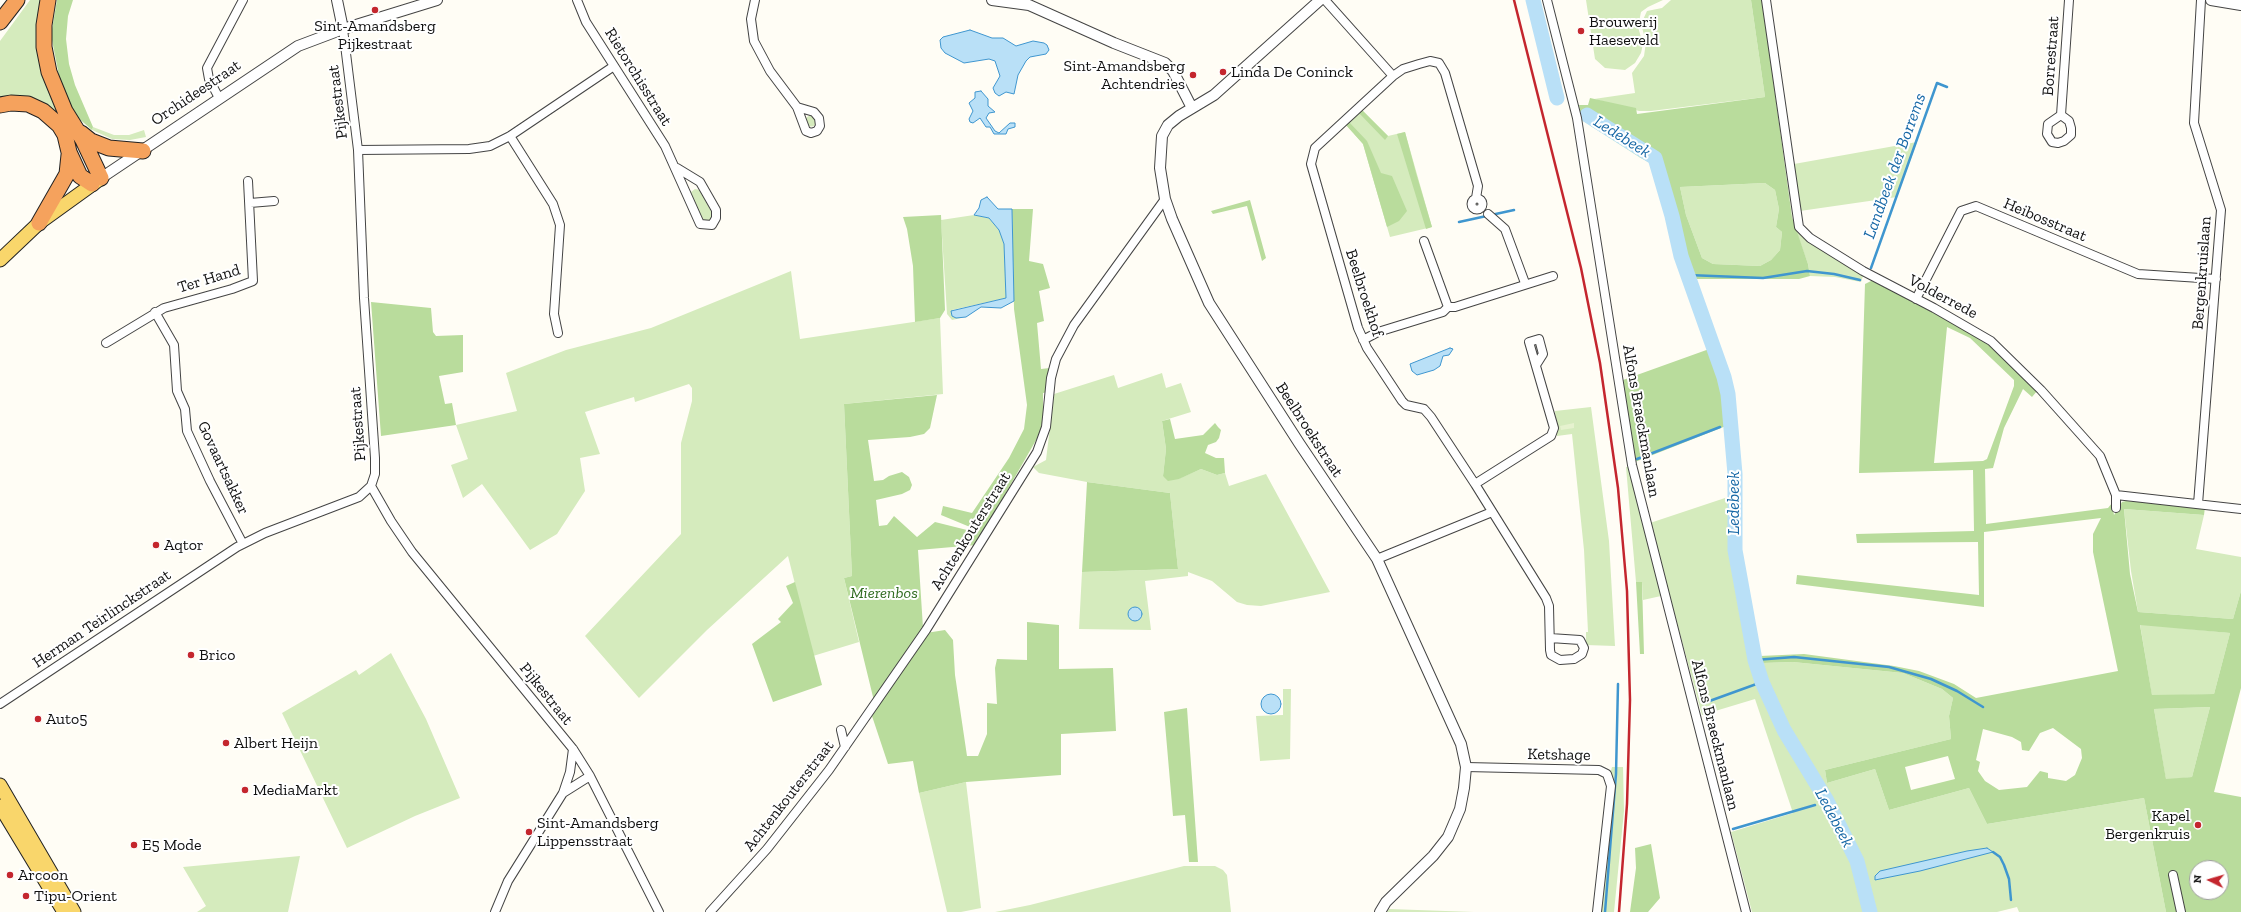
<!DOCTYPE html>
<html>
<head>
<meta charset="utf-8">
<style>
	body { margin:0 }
	#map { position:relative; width:2241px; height:912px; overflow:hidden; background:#fffdf5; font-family:"Zilla Slab",serif }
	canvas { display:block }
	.north { position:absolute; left:2189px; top:860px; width:40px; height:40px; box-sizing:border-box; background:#fff; border:1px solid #a0a0a0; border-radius:50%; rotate:275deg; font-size:11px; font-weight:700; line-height:16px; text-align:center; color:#111 }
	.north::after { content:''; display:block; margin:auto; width:14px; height:18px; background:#c4262e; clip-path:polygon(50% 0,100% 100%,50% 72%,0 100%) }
</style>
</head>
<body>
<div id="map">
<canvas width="2241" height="912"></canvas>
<div class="north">N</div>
</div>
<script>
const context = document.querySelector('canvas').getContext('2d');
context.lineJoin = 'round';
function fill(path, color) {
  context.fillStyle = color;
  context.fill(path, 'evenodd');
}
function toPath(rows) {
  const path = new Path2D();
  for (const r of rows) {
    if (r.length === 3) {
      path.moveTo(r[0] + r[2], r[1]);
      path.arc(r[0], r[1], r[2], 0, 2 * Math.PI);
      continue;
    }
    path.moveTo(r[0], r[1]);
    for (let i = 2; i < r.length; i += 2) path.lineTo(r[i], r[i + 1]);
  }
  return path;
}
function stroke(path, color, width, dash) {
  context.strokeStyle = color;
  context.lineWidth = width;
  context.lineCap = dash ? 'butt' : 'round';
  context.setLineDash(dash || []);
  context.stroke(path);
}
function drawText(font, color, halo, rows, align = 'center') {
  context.font = font + ' "Zilla Slab",serif';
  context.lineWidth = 4;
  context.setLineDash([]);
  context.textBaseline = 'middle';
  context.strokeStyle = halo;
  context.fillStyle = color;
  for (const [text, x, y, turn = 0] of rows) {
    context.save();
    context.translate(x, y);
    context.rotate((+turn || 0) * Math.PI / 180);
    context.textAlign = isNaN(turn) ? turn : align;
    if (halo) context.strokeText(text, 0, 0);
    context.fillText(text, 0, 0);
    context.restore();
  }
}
const green = toPath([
	[30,0,43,0,39,23,77,142,75,143,68,127,0,100,0,41],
	[1586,0,1663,0,1648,7,1641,12,1638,27,1643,44,1641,53,1635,63,1625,70,1605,68,1595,59],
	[1671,0,1751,0,1765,97,1651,111,1639,111,1594,99,1635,93,1632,73,1644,56,1646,42,1641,24,1647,11,1662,8],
	[1362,110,1388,136,1405,132,1432,227,1390,237,1363,144,1346,125],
	[1579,112,1641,152,1639,157,1580,119],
	[811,121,5.5],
	[93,127,114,135,129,135,144,130,146,137,130,140,112,139,92,130],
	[1917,142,1897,197,1800,211,1794,164],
	[1765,183,1775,190,1779,209,1776,227,1782,232,1780,250,1771,260,1760,266,1713,264,1702,258,1686,215,1680,187],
	[695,189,700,190,712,213,713,216,711,221,703,221,701,219,692,197,691,192],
	[974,215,989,218,999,230,1004,244,1006,295,1006,298,952,310,956,318,961,318,952,320,947,314,941,220],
	[1796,231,1863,276,1861,282,1835,277,1810,276,1808,264],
	[791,271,800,339,940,318,943,394,844,404,852,576,844,578,859,642,813,656,788,556,707,630,639,698,585,636,681,534,681,443,692,401,692,388,689,384,635,402,634,397,585,412,600,454,580,458,585,491,557,534,530,550,482,484,463,498,451,465,468,459,456,425,517,411,506,373,566,350,651,328],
	[1162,373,1166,388,1181,383,1191,412,1162,421,1166,449,1163,476,1178,479,1201,469,1217,475,1225,473,1229,486,1266,474,1330,592,1261,606,1247,605,1237,602,1212,581,1188,572,1188,576,1145,581,1151,630,1079,629,1082,572,1178,569,1170,493,1087,482,1039,473,1033,467,1046,460,1054,394,1114,375,1118,388],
	[1591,407,1609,541,1615,646,1586,645,1586,632,1588,632,1584,550,1572,434,1557,436,1555,411],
	[1626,467,1629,467,1661,596,1643,600,1642,582,1636,582],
	[1731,496,1731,550,1756,683,1795,757,1809,777,1820,800,1835,822,1863,891,1867,912,1752,912,1731,832,1793,813,1755,699,1702,715,1650,523],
	[2124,509,2204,515,2196,549,2241,557,2241,591,2233,619,2138,612,2131,571],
	[2140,624,2230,633,2214,694,2152,696],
	[391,653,426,719,460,798,415,816,347,848,282,713,356,670,359,675],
	[1793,662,1903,673,1942,689,1953,698,1949,716,1951,739,1825,770,1827,783,1875,769,1889,810,1969,788,1987,824,2144,798,2166,912,2019,912,2017,907,1997,912,1876,912,1867,875,1849,830,1824,785,1788,729,1762,663],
	[1283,689,1291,689,1290,759,1260,761,1256,716,1283,715],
	[2210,707,2192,777,2166,780,2154,709],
	[1612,767,1623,767,1624,811,1614,912,1601,912,1613,785,1610,774],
	[966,782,981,908,961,912,947,912,919,793],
	[300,856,288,912,197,912,206,906,183,867],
	[1184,866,1215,866,1223,870,1227,875,1231,912,995,912,1030,905],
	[1389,909,1474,912,1387,912]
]);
const forest = toPath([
	[57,0,73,0,68,16,66,39,69,64,75,85,93,127,92,130,76,116,61,86,51,35],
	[1751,0,1762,0,1792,217,1808,264,1810,276,1799,279,1686,279,1678,258,1654,165,1639,157,1641,152,1580,112,1579,105,1588,105,1590,98,1636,108,1637,114,1765,97],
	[1765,183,1775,190,1779,209,1776,227,1782,232,1780,250,1771,260,1760,266,1713,264,1702,258,1686,215,1680,187],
	[1362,110,1388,136,1385,140,1359,113],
	[1349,122,1367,141,1381,173,1392,176,1407,211,1399,221,1387,227,1363,144,1346,125],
	[1405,132,1416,173,1432,227,1426,229,1397,134],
	[1250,200,1266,258,1262,261,1247,206,1213,214,1211,211],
	[1012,209,1033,209,1029,261,1043,264,1050,288,1039,291,1044,321,1037,323,1041,369,1050,368,1048,392,1043,393,1043,419,1039,435,976,545,918,550,923,628,874,701,844,578,852,576,844,404,937,395,930,428,924,434,910,437,868,440,874,481,883,480,889,476,902,472,909,477,912,485,910,490,902,494,876,500,879,526,887,525,894,516,917,537,935,522,967,530,970,527,941,515,943,506,972,513,1009,458,1024,429,1027,405,1014,309],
	[941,215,945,310,940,318,915,322,913,266,907,229,903,217],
	[1873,280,1989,343,2037,391,2032,397,2023,389,2004,428,1993,468,1985,469,1986,524,2108,508,2112,503,2114,515,2122,502,2126,501,2205,507,2204,515,2124,509,2130,574,2138,612,2233,619,2241,591,2241,688,2214,792,2241,797,2241,912,2166,912,2144,798,1987,824,1969,788,1889,810,1875,769,1827,783,1825,770,1951,739,1949,716,1953,698,1942,689,1903,673,1793,662,1762,663,1760,656,1804,654,1894,666,1919,671,1954,684,1976,698,2118,671,2093,552,2093,534,2101,518,1984,532,1984,607,1796,584,1797,575,1979,595,1978,542,1857,543,1856,534,1974,531,1973,470,1859,473,1865,284],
	[1947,327,1970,338,2014,380,2014,386,1987,459,1983,461,1934,463],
	[2140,625,2230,633,2214,694,2152,695],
	[2210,707,2192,777,2166,779,2154,709],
	[2053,728,2081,749,2082,758,2075,775,2066,781,2048,778,2048,773,2040,771,2027,787,1999,790,1985,781,1978,771,1980,762,1976,760,1983,729,2012,737,2021,742,2022,750,2029,751,2040,733],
	[1948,756,1955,779,1911,790,1905,767],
	[2197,868,2221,868,2221,892,2197,892],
	[371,302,431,308,433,332,436,336,463,335,463,372,439,376,445,404,452,403,456,425,381,436],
	[1712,348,1721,377,1725,395,1726,426,1635,462,1623,380],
	[1170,419,1175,439,1203,435,1215,423,1218,427,1221,430,1219,438,1216,442,1208,445,1205,453,1216,458,1224,458,1225,473,1217,475,1201,469,1179,479,1168,481,1163,476,1166,449,1162,421],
	[1087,482,1170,493,1178,569,1082,572],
	[795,582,822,685,773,702,752,644,781,622,778,619,793,603,786,586],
	[1636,582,1642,582,1644,654,1640,654],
	[1027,622,1059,625,1059,669,1113,668,1116,731,1061,734,1061,775,966,782,919,793,913,761,888,764,872,716,926,633,945,630,953,640,955,675,967,756,978,756,987,734,987,703,997,704,995,668,997,659,1027,660],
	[1187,708,1198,862,1189,862,1185,815,1173,816,1164,712],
	[1651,844,1660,898,1648,912,1630,912,1636,868,1635,848]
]);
const pitch = toPath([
	[1574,423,1574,428,1561,430,1560,426]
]);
const water = toPath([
	[970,30,992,38,1003,38,1016,46,1033,41,1044,43,1047,45,1049,50,1046,54,1030,57,1026,61,1018,75,1014,94,1006,92,999,96,995,93,993,88,1000,76,995,61,989,59,964,63,945,53,941,48,940,40,943,37,970,30],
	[981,91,988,99,988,106,995,112,989,113,986,118,995,131,999,133,1010,123,1015,123,1015,127,1008,129,1006,134,994,134,990,127,986,127,980,118,973,123,970,122,969,119,973,111,969,103,975,98,975,92,981,91],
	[987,197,998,209,1012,209,1014,301,1001,308,981,307,966,317,956,318,952,316,951,311,1006,298,1004,244,999,230,989,218,974,215,979,208,981,200,987,197],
	[1450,348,1453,349,1449,355,1443,356,1440,366,1434,370,1417,375,1412,371,1410,364,1450,348],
	[1135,614,7],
	[1271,704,10],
	[1987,848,1993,852,1920,871,1875,880,1875,876,1880,871,1967,851,1987,848]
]);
const stream = toPath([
	[1459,222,1514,210],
	[1871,268,1937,83,1947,87],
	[1688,275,1763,278,1807,271,1834,274,1860,280],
	[1727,425,1730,424],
	[1637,459,1720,427],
	[1755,660,1794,657,1889,667,1931,679,1957,691,1983,707],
	[1704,703,1762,682],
	[1733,829,1815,805],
	[1993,852,2000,857,2004,865,2009,879,2011,900],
	[1605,912,1616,774,1618,684]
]);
const river = toPath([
	[1533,0,1557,98],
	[1587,115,1655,158,1672,216,1681,256,1724,377,1728,394,1735,474,1735,550,1755,660,1762,682,1784,730,1827,801,1857,861,1870,912]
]);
const minor = toPath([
	[577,0,586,22,665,146,700,224,712,225,716,218,716,210,700,182,677,168],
	[755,0,751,19,754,41,770,71,797,107,806,131,811,133,817,131,820,126,819,118,814,112,797,107],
	[1325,0,1393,76,1403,69,1419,64,1430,61,1439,63,1445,73,1478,186,1476,198],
	[1547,0,1577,118,1632,465,1746,912],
	[1766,0,1799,227,1810,238,1863,271,1934,308,1991,341,2041,390,2100,456,2116,495,2116,508],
	[343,29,358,150,364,298,375,458,375,474,371,486,391,521,412,552,573,749,590,776,659,912],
	[1393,76,1315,148,1311,164,1358,328,1367,348,1402,401,1406,405,1424,409,1431,417,1475,484,1546,598,1549,606,1550,650,1551,655,1560,660,1574,659,1582,654,1584,648,1580,640,1550,638],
	[219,98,209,79,207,68,243,0],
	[2061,115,2069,0],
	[2061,115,2069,121,2071,128,2071,135,2064,141,2058,143,2052,142,2047,134,2048,124,2061,115],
	[510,136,553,204,560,225,554,314,558,333],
	[358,150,469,149,490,146,510,136,614,66],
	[1477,204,5.5],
	[250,203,274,201],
	[1488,214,1505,229,1525,283],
	[1424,241,1448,307],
	[1916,299,1961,211,1976,206,2138,274,2216,279],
	[155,312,174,345,177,391,185,409,187,431,210,481,243,544],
	[1363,340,1378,332,1443,312,1448,307,1455,307,1553,276],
	[106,343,164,308,232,289,253,281,248,181],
	[1475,484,1551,436,1554,428,1529,342,1539,339,1543,354,1536,365],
	[2116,495,2241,509],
	[2198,504,2221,210,2194,123,2201,0],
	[1377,559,1492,512],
	[0,704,237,547,265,533,359,497,371,486],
	[841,730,845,747],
	[1466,767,1599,770,1607,774,1611,786,1597,912],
	[563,793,590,776],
	[2173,875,2181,912],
	[495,912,508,881,563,793,570,772,573,749],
	[710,912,767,849,829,770,926,630,1037,452,1046,427,1051,378,1056,359,1074,325,1165,199]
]);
const tertiary = toPath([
	[337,0,343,29],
	[992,0,1029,5,1114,43,1165,63,1173,71,1192,108],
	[1320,0,1214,95,1179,116,1168,125,1162,136,1160,168,1165,199,1172,219,1209,303,1299,443,1377,559,1461,744,1466,767,1464,788,1460,809,1448,837,1433,856,1386,902,1380,912],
	[2211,0,2241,5],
	[101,178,298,46,343,29,437,0]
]);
const primary = toPath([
	[0,260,39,223,100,179],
	[0,785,74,912],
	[0,806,64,912]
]);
const motorway = toPath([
	[48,0,44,25,44,47,49,72,65,111,83,140,101,178],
	[0,22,17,0],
	[0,105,11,103,28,104,43,111,59,125,65,135,69,152,80,176,92,184],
	[81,133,91,141,109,148,143,151],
	[39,223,67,174,69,155]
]);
const rail = toPath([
	[1514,0,1581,268,1600,363,1618,488,1627,591,1630,700,1627,804,1619,912]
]);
const markers = [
	[375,10,4,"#c4262e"],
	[1581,31,4,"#c4262e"],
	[1223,72,4,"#c4262e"],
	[1193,75,4,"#c4262e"],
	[156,545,4,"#c4262e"],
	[191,655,4,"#c4262e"],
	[38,719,4,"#c4262e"],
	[226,743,4,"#c4262e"],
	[245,790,4,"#c4262e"],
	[2198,825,4,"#c4262e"],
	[529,832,4,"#c4262e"],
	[134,845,4,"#c4262e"],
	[10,875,4,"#c4262e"],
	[26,896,4,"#c4262e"]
];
const poiNames = [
	["Brouwerij",1589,22],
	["Haeseveld",1589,40],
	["Sint-Amandsberg",375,26,"center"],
	["Pijkestraat",375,44,"center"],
	["Sint-Amandsberg",1185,66,"right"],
	["Achtendries",1185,84,"right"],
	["Linda De Coninck",1231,72],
	["Aqtor",164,545],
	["Brico",199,655],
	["Auto5",46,719],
	["Albert Heijn",234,743],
	["MediaMarkt",253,790],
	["Kapel",2190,816,"right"],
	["Bergenkruis",2190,834,"right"],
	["Sint-Amandsberg",537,823],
	["Lippensstraat",537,841],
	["E5 Mode",142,845],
	["Arcoon",18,875],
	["Tipu-Orient",34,896]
];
const streetNames = [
	["Borrestraat",2051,56,-86],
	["Rietorchisstraat",638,77,58],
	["Orchideestraat",196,93,-34],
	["Pijkestraat",338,102,-97],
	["Heibosstraat",2045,220,23],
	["Bergenkruislaan",2202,273,-86],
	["Ter Hand",209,279,-17],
	["Beelbroekhof",1364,293,72],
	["Volderrede",1943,297,28],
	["Alfons Braeckmanlaan",1641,421,80],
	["Pijkestraat",358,424,-94],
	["Beelbroekstraat",1309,430,57],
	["Govaartsakker",223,468,65],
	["Achtenkouterstraat",971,531,-58],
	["Herman Teirlinckstraat",102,619,-34],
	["Pijkestraat",546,694,51],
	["Alfons Braeckmanlaan",1715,735,76],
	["Ketshage",1559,755,1],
	["Achtenkouterstraat",789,796,-52]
];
const parkNames = [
	["Mierenbos",884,593]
];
const waterNames = [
	["Ledebeek",1622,137,32],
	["Landbeek der Borrems",1895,166,-70],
	["Ledebeek",1734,503,-90],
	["Ledebeek",1834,818,62]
];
fill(green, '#d5ebbd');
fill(forest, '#b9dc9c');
fill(pitch, '#e6f2cf');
fill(water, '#b9e0f7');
stroke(water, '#3f96cf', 1);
stroke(stream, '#3f96cf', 2.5);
stroke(river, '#b9e0f7', 15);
stroke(minor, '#444', 10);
stroke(tertiary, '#444', 12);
stroke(primary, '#222', 15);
stroke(motorway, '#222', 17);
stroke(minor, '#fff', 8);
stroke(tertiary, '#fff', 10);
stroke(primary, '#f9d66b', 13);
stroke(motorway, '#f5a25d', 15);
stroke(rail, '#c4262e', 2.5);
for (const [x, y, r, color] of markers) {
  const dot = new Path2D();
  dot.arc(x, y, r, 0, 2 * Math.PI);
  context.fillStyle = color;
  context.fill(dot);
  stroke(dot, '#fff', 1.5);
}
drawText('16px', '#111', '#fff', poiNames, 'left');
drawText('16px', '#111', '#fff', streetNames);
drawText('italic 16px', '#2f6b1f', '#fff', parkNames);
drawText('italic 17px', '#1768a6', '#fff', waterNames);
</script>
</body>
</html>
